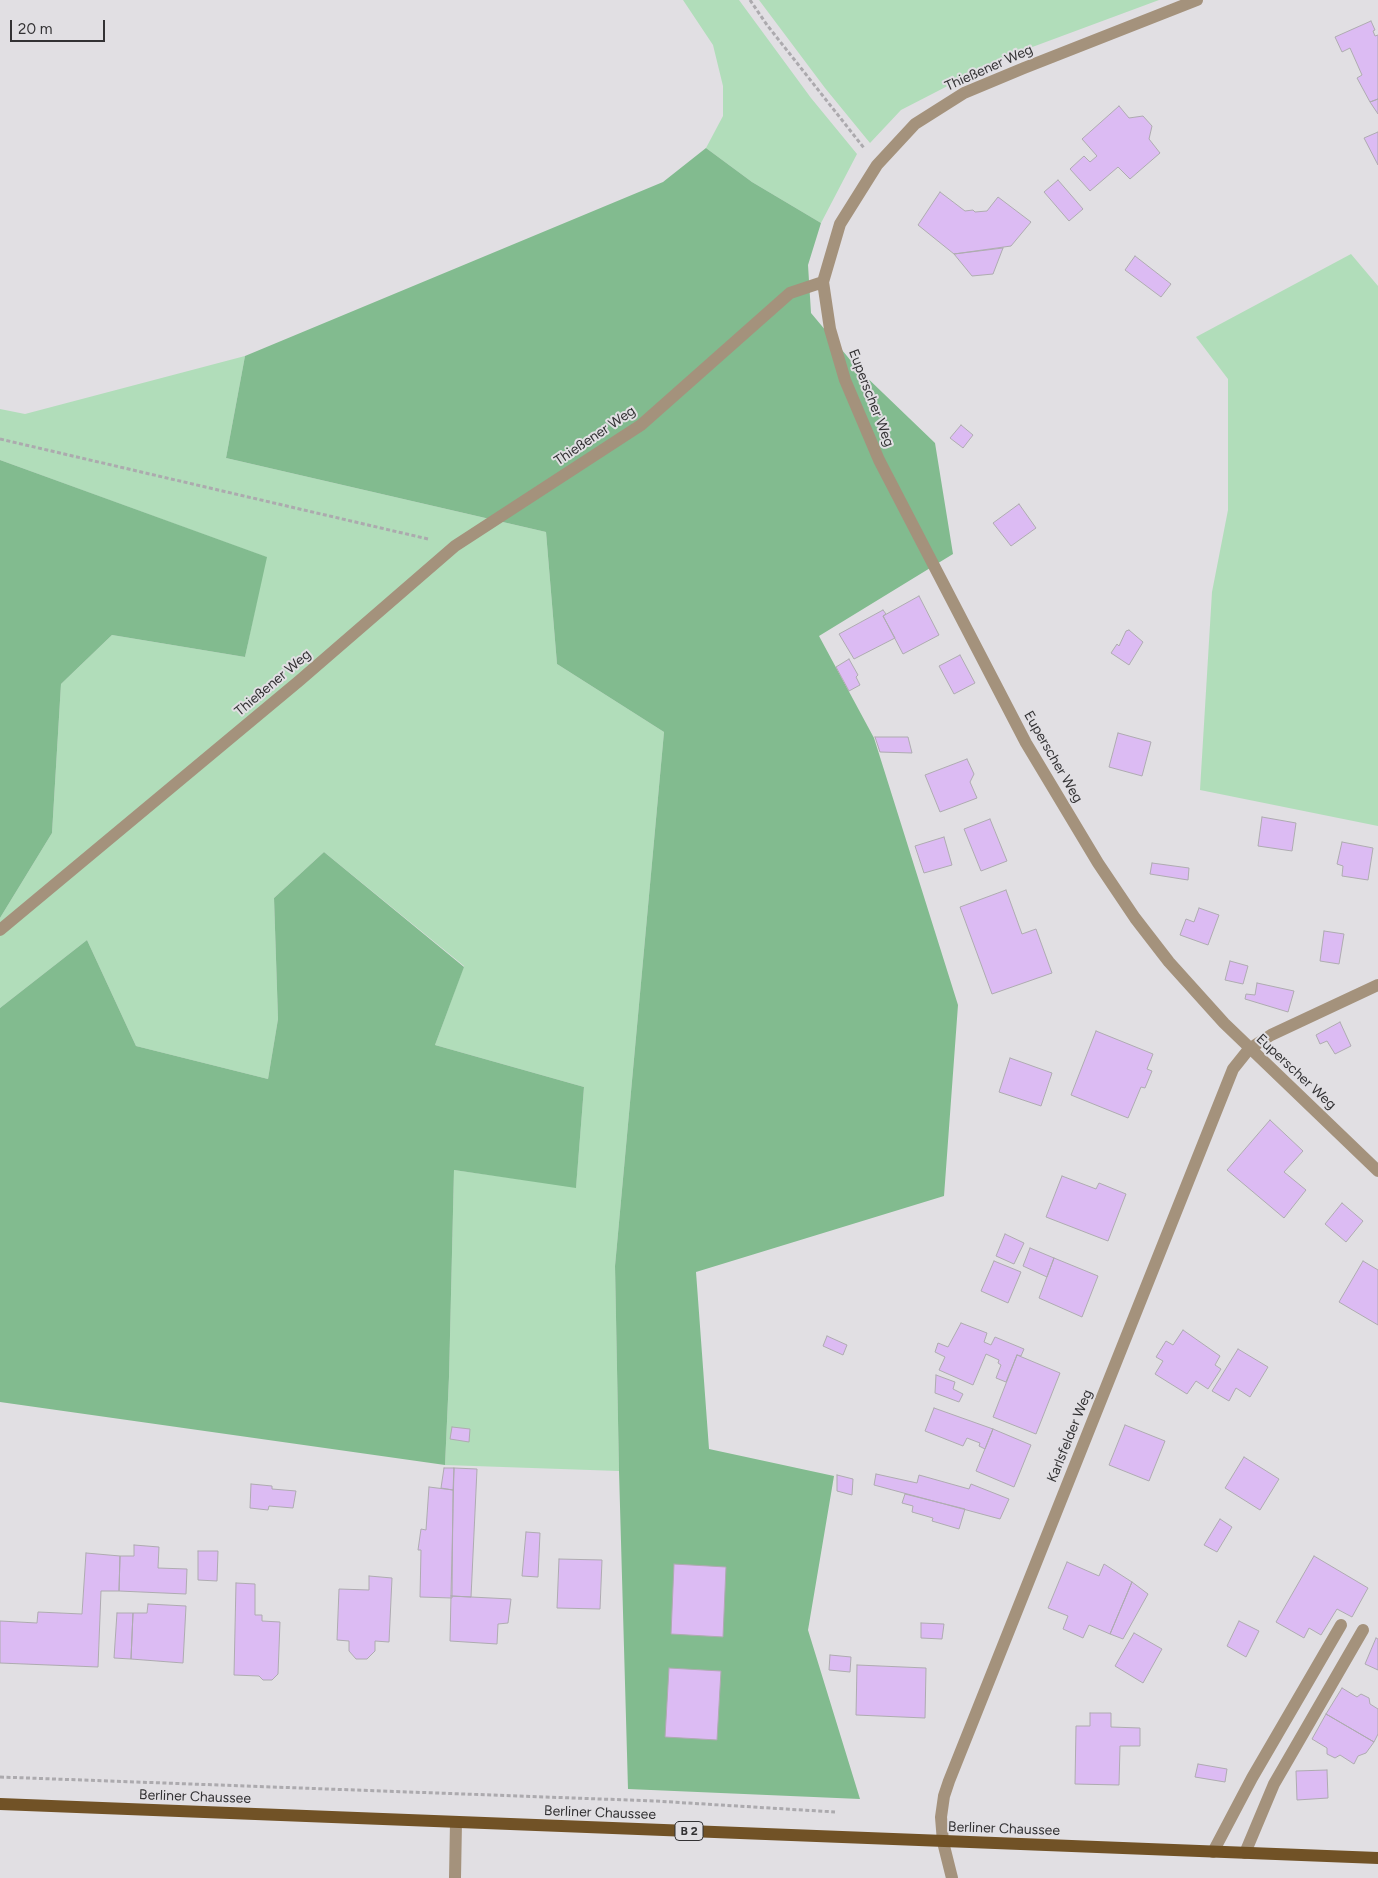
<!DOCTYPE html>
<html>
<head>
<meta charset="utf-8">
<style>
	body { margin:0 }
	#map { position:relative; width:1378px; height:1878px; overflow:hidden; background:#e1dfe3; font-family:Figtree,sans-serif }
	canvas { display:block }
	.scale { position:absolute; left:10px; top:20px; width:95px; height:22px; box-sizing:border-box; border:2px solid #333234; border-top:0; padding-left:6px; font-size:15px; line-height:18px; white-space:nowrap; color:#333234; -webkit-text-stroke:4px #e1dfe3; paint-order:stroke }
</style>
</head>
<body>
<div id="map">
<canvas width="1378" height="1878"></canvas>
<div class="scale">20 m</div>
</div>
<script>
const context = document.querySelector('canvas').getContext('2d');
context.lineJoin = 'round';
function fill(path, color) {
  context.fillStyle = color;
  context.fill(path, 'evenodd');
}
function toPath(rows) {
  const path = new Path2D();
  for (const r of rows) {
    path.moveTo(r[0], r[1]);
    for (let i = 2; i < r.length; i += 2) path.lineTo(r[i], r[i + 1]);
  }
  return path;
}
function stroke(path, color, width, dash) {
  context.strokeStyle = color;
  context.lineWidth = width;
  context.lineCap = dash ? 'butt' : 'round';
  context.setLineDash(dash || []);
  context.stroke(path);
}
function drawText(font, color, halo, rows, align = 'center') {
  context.font = font + ' Figtree,sans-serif';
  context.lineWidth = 4;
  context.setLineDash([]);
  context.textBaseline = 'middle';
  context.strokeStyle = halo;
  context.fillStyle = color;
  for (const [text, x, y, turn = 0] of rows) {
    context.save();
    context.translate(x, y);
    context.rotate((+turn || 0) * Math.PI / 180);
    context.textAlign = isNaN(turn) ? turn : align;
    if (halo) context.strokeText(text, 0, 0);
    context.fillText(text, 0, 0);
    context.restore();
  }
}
const green = toPath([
	[683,0,739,0,811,98,857,154,821,223,752,182,706,148,723,116,723,86,713,45],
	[759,0,1159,0,1000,59,901,110,870,143,825,88],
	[1351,254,1378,286,1378,826,1200,790,1212,592,1228,510,1228,379,1196,337],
	[245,356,226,458,546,532,557,664,664,732,615,1266,619,1471,445,1465,449,1377,454,1170,576,1187,584,1087,435,1045,464,966,324,852,274,898,278,1019,268,1079,136,1046,87,940,0,1008,0,918,52,833,61,684,112,635,245,657,266,557,0,460,0,409,25,414]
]);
const forest = toPath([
	[706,148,752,182,821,223,808,265,811,313,857,368,935,443,953,554,819,636,874,738,958,1005,944,1196,696,1272,709,1449,834,1476,808,1630,860,1799,628,1789,619,1471,615,1266,664,732,557,664,546,532,226,458,245,356,663,182],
	[0,460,267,557,245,657,112,635,61,684,52,833,0,918],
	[324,852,464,967,435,1045,584,1087,576,1188,454,1170,449,1377,445,1465,0,1402,0,1008,87,940,136,1046,268,1079,278,1019,274,898]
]);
const building = toPath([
	[1371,21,1375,30,1373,31,1375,36,1378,35,1378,99,1370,102,1357,78,1362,75,1350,48,1342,52,1335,37,1371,21],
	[1378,99,1378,114,1370,102,1378,99],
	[1119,106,1129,118,1143,116,1152,126,1149,139,1160,153,1130,179,1118,167,1090,191,1070,169,1084,156,1090,162,1097,156,1082,139,1119,106],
	[1378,132,1378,165,1364,138,1378,132],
	[1058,180,1083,209,1069,221,1044,192,1058,180],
	[940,192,965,211,973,210,975,212,987,211,998,197,1031,222,1011,246,954,254,918,225,940,192],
	[1003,248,993,274,972,276,954,254,1003,248],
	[1135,256,1171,284,1161,297,1125,270,1135,256],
	[961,425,973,435,963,448,950,438,961,425],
	[1019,504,1036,528,1011,546,993,523,1019,504],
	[919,596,939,635,903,654,883,616,919,596],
	[883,610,886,614,883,616,895,638,854,659,839,634,883,610],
	[1129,630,1143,642,1129,665,1111,653,1117,644,1119,646,1126,631,1129,630],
	[960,655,975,683,954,694,939,666,960,655],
	[849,659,858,675,856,677,860,685,849,691,836,667,849,659],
	[1118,733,1151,742,1142,776,1109,767,1118,733],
	[875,737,908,737,912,753,880,752,875,737],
	[967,759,974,774,970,782,977,798,940,812,925,775,967,759],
	[1262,817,1296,823,1292,851,1258,846,1262,817],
	[990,819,1007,861,981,871,964,829,990,819],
	[944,837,952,865,924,873,915,846,944,837],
	[1342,842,1373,848,1368,880,1342,876,1343,866,1337,864,1342,842],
	[1152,863,1189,868,1188,880,1150,874,1152,863],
	[1006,890,1022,934,1036,929,1052,973,992,994,960,907,1006,890],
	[1199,908,1219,915,1208,945,1180,935,1186,919,1194,922,1199,908],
	[1324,931,1344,934,1339,964,1320,961,1324,931],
	[1230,961,1248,966,1243,984,1225,980,1230,961],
	[1257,983,1294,991,1288,1012,1245,999,1246,994,1255,995,1257,983],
	[1340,1022,1351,1046,1335,1054,1327,1041,1320,1044,1316,1035,1340,1022],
	[1096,1031,1153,1054,1147,1069,1152,1071,1145,1088,1141,1087,1128,1118,1071,1095,1096,1031],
	[1010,1058,1052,1073,1041,1106,999,1092,1010,1058],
	[1270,1120,1303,1151,1284,1172,1306,1190,1284,1218,1227,1170,1270,1120],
	[1062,1176,1096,1189,1099,1183,1126,1194,1108,1241,1046,1217,1062,1176],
	[1342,1203,1363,1221,1346,1242,1325,1224,1342,1203],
	[1005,1234,1024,1243,1014,1264,996,1256,1005,1234],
	[1030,1248,1054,1258,1047,1277,1023,1266,1030,1248],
	[1054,1258,1098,1276,1082,1317,1039,1298,1054,1258],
	[994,1261,1021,1272,1008,1303,981,1291,994,1261],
	[1363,1261,1378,1270,1378,1325,1339,1302,1363,1261],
	[961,1323,987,1333,984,1342,991,1345,995,1337,1024,1349,1021,1356,1017,1355,1006,1382,996,1378,1001,1365,998,1363,999,1360,986,1354,973,1385,939,1370,945,1357,935,1352,938,1343,948,1347,961,1323],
	[1183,1330,1220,1356,1215,1365,1221,1369,1208,1389,1196,1381,1187,1394,1155,1374,1163,1361,1156,1357,1166,1341,1173,1345,1183,1330],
	[827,1336,847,1345,843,1355,823,1346,827,1336],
	[1238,1349,1268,1367,1250,1397,1236,1388,1229,1401,1212,1391,1238,1349],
	[1017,1355,1060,1373,1036,1434,993,1417,1017,1355],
	[936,1375,955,1382,953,1389,963,1394,959,1402,935,1393,936,1375],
	[934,1408,993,1429,985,1449,979,1446,980,1443,967,1438,963,1446,925,1431,934,1408],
	[1125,1425,1165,1441,1149,1481,1109,1465,1125,1425],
	[452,1427,470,1429,469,1442,450,1439,452,1427],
	[993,1429,1031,1445,1014,1487,976,1471,993,1429],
	[1244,1457,1279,1479,1260,1510,1225,1488,1244,1457],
	[444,1468,454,1468,453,1490,441,1488,444,1468],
	[454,1468,477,1469,471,1597,451,1596,454,1468],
	[876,1474,917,1483,919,1475,969,1489,971,1484,1009,1499,1000,1519,874,1485,876,1474],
	[837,1475,853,1479,852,1495,837,1491,837,1475],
	[251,1484,272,1486,272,1489,296,1491,293,1508,269,1506,268,1510,250,1508,251,1484],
	[429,1487,453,1490,452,1598,420,1597,421,1550,418,1550,421,1529,426,1530,429,1487],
	[905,1494,965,1509,959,1529,932,1521,933,1518,912,1512,913,1506,902,1503,905,1494],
	[1220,1519,1232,1527,1217,1552,1204,1545,1220,1519],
	[526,1532,540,1533,538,1577,522,1576,526,1532],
	[134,1545,159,1547,158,1568,187,1569,186,1594,119,1591,120,1556,134,1556,134,1545],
	[198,1551,218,1551,217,1581,198,1580,198,1551],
	[86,1553,120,1556,119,1591,101,1591,98,1667,0,1663,0,1621,37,1623,38,1612,82,1614,86,1553],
	[1314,1556,1368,1588,1352,1617,1337,1609,1321,1635,1309,1628,1304,1638,1276,1622,1314,1556],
	[559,1559,602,1560,600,1609,557,1608,559,1559],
	[1067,1562,1099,1576,1104,1564,1132,1582,1110,1634,1089,1625,1083,1638,1063,1629,1068,1616,1048,1608,1067,1562],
	[674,1564,726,1567,723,1637,671,1634,674,1564],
	[369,1576,392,1578,389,1642,375,1641,375,1651,367,1659,356,1659,349,1651,349,1641,337,1640,339,1589,369,1590,369,1576],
	[1132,1582,1148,1594,1123,1639,1110,1634,1132,1582],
	[236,1583,255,1584,255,1615,262,1615,262,1621,280,1622,278,1674,272,1680,263,1680,259,1676,234,1675,236,1583],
	[451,1596,511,1599,508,1623,498,1624,497,1644,450,1641,451,1596],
	[148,1604,186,1606,183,1663,131,1659,133,1613,147,1613,148,1604],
	[117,1613,133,1613,131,1659,114,1658,117,1613],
	[1239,1621,1259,1631,1246,1657,1227,1646,1239,1621],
	[921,1623,944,1624,942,1639,921,1638,921,1623],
	[1134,1633,1162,1649,1143,1683,1115,1666,1134,1633],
	[1376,1638,1378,1639,1378,1670,1365,1664,1376,1638],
	[830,1655,851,1657,850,1672,829,1670,830,1655],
	[857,1665,926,1668,925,1718,856,1715,857,1665],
	[669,1668,721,1671,717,1740,665,1737,669,1668],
	[1342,1688,1357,1697,1361,1694,1369,1698,1370,1704,1378,1709,1378,1734,1374,1742,1326,1714,1342,1688],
	[1090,1713,1111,1713,1111,1727,1140,1728,1140,1746,1120,1746,1119,1785,1075,1784,1076,1726,1090,1726,1090,1713],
	[1326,1714,1374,1742,1366,1753,1358,1756,1354,1764,1340,1755,1335,1758,1327,1754,1327,1748,1312,1739,1326,1714],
	[1198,1764,1227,1769,1225,1782,1195,1777,1198,1764],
	[1327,1770,1328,1798,1297,1800,1296,1771,1327,1770]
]);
const path = toPath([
	[750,0,767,25,864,148],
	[0,439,428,539],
	[0,1777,655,1801,835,1812]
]);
const service = toPath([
	[1213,1852,1252,1778,1341,1625],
	[1245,1853,1274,1784,1363,1630]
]);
const minor = toPath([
	[1197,0,1024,68,964,93,915,124,877,165,840,224,823,282,830,329,845,380,879,460,1026,743,1098,863,1135,918,1169,962,1224,1023,1378,1171],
	[0,930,299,681,455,546,641,425,790,293,823,282],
	[455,1878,456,1822],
	[952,1878,943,1842,941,1817,944,1796,949,1781,1233,1069,1249,1049,1271,1035,1378,985]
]);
const primary = toPath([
	[0,1804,1378,1858]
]);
const shields = [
	[689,1831,28]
];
const shieldNames = [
	["B 2",689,1831]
];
const streetNames = [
	["Thießener Weg",989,68,-24],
	["Euperscher Weg",871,398,69],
	["Thießener Weg",595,436,-34],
	["Thießener Weg",273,683,-40],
	["Euperscher Weg",1053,757,60],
	["Euperscher Weg",1296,1072,43],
	["Karlsfelder Weg",1070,1436,-68],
	["Berliner Chaussee",195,1797,2],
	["Berliner Chaussee",600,1813,2],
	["Berliner Chaussee",1004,1829,2]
];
fill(green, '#b1ddba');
fill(forest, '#82bb8f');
fill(building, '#dcbbf3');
stroke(building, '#aeabb0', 1);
stroke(path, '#acaaae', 3, [4, 2.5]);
stroke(service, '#a4927c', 12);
stroke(minor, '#a4927c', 12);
stroke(primary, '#715226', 12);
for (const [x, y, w] of shields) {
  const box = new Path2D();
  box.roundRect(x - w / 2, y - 9.5, w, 19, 4);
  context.fillStyle = '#e1dfe3';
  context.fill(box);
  stroke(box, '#333234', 1);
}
drawText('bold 12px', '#333234', null, shieldNames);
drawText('14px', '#333234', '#e1dfe3', streetNames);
</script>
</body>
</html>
